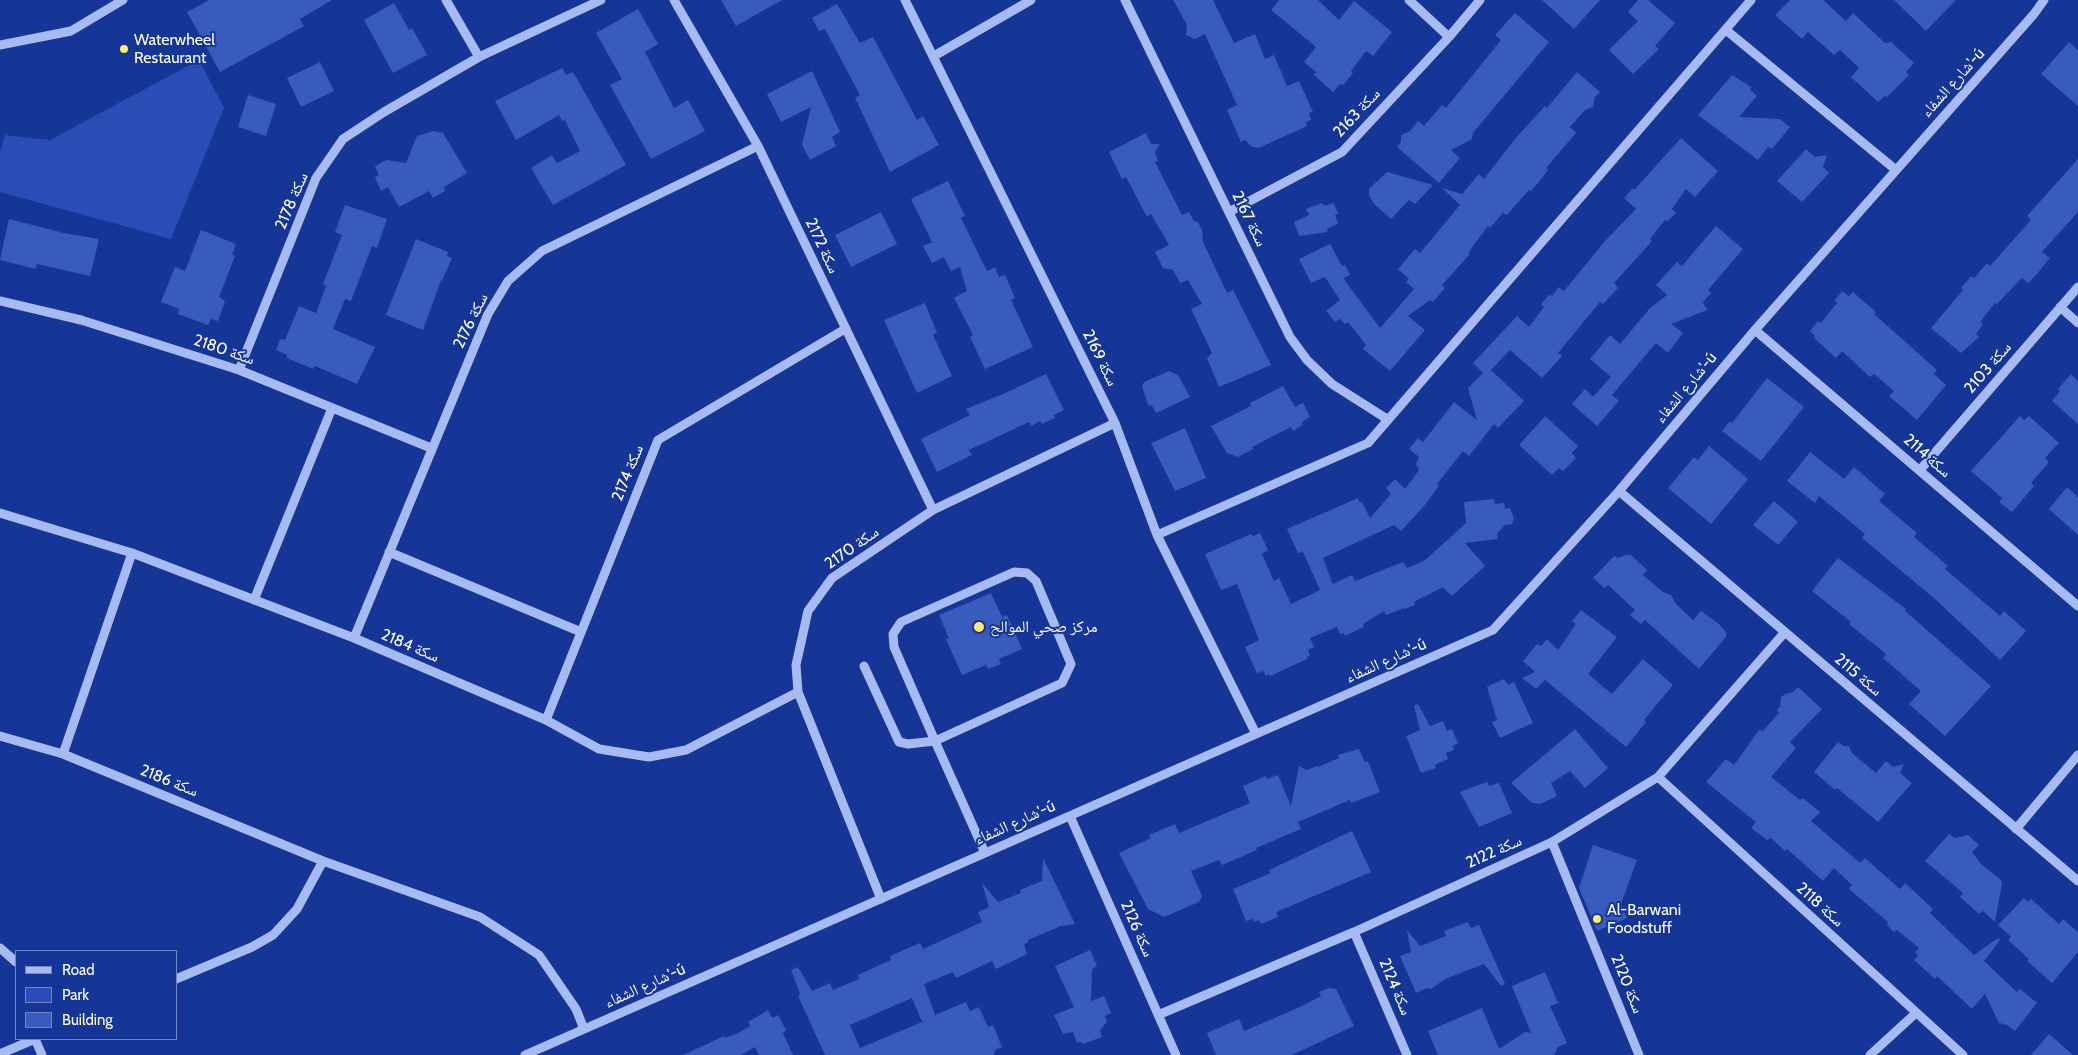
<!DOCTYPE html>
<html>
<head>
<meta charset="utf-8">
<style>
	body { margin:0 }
	#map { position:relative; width:2078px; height:1055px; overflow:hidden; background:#153597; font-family:Cabin,sans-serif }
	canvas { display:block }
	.legend { position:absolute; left:15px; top:950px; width:162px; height:90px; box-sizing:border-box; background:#153597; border:1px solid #7386c1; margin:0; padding:6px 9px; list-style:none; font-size:15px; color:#fff }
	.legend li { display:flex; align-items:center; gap:10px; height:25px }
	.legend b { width:25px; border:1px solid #7386c1 }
</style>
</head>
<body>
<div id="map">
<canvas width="2078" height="1055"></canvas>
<ul class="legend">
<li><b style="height:6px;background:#a7bbf2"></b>Road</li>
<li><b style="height:14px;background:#284db6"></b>Park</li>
<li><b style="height:14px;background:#395bbd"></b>Building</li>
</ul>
</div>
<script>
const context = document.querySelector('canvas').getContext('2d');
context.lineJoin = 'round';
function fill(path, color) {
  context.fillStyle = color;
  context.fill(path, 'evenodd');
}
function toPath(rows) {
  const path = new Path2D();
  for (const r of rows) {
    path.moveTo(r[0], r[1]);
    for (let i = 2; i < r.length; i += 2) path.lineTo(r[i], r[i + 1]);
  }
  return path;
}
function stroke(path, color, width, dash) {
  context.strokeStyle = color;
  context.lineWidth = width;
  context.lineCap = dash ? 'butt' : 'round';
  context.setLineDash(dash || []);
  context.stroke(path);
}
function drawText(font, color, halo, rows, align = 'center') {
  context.font = font + ' Cabin,"Noto Naskh Arabic",sans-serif';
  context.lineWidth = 4;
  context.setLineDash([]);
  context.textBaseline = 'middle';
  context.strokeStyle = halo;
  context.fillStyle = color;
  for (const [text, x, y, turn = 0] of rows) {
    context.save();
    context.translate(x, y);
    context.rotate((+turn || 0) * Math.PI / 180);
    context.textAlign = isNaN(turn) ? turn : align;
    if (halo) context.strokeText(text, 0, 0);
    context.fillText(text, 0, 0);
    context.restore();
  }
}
const green = toPath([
	[199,60,224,108,171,239,0,192,0,152,5,135,50,140]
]);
const building = toPath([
	[209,0,332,0,300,19,304,26,220,72,187,12],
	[721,0,782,0,736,26],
	[1173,0,1213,0,1234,43,1255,34,1265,59,1274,55,1287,86,1299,81,1313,112,1309,113,1311,120,1306,122,1307,126,1259,148,1252,147,1245,140,1241,142,1227,110,1237,105,1205,34,1195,39,1186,35,1187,25],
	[1279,0,1318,0,1339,20,1354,1,1392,32,1373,56,1366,51,1351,71,1353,73,1343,85,1340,84,1333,92,1313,74,1317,73,1304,62,1316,47,1271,10],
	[1542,0,1600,0,1574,29],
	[1638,0,1648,0,1675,23,1655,46,1659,49,1633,74,1609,50,1638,21,1628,12],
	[1790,0,1823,0,1846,21,1853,13,1885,43,1891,42,1914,63,1906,72,1909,75,1887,97,1885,96,1878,102,1851,77,1859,68,1840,50,1834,55,1808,32,1802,39,1775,15],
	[1894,0,1956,0,1926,31],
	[394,3,409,30,412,28,427,55,393,73,364,20],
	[837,4,860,43,873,37,917,120,923,116,939,145,890,172,855,98,860,95,825,29,819,31,812,18],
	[638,9,658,44,645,52,674,108,688,100,705,131,651,159,610,85,622,79,596,33],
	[1515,13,1549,42,1473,133,1472,139,1451,150,1460,158,1439,183,1397,147,1401,142,1401,135,1410,131,1418,121,1424,126,1442,105,1446,108,1501,40,1495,35],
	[2069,42,2078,50,2078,106,2041,74],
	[320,62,334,91,301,107,287,78],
	[562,68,566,75,573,72,626,165,553,205,531,168,552,155,557,163,580,151,565,120,562,121,559,115,516,140,495,101],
	[812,71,840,132,832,137,836,146,810,160,802,145,811,107,781,122,767,94],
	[1577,72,1600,92,1595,97,1593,107,1585,110,1570,127,1576,133,1546,168,1548,170,1538,183,1531,191,1529,190,1507,215,1503,213,1490,228,1488,226,1468,253,1470,254,1442,285,1445,288,1433,302,1430,300,1408,316,1425,330,1390,371,1363,349,1366,345,1348,322,1345,324,1340,319,1335,322,1326,311,1340,300,1325,277,1311,283,1299,259,1330,244,1342,266,1345,265,1350,275,1343,278,1380,328,1414,289,1406,282,1409,279,1398,269,1415,249,1420,253,1460,205,1442,188,1462,194,1479,174,1484,179,1514,140,1545,106,1547,108],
	[1732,75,1751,87,1750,90,1757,96,1739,117,1780,119,1790,127,1772,149,1768,147,1758,160,1698,115],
	[248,95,276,104,266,136,238,127],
	[433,131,443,133,467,173,444,187,445,191,433,198,429,191,399,207,388,187,381,191,375,177,379,175,375,166,386,160,406,163,417,136],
	[1146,133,1151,144,1160,144,1155,152,1158,161,1155,162,1182,215,1189,212,1194,221,1198,222,1202,230,1203,242,1227,293,1233,290,1271,365,1219,387,1207,358,1212,353,1191,309,1202,304,1188,280,1180,283,1173,270,1163,268,1155,252,1169,245,1151,214,1147,217,1126,177,1122,179,1109,152],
	[1681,138,1718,171,1695,197,1686,189,1672,209,1676,213,1668,221,1665,220,1650,239,1652,241,1614,283,1618,288,1603,304,1600,302,1558,353,1562,356,1542,378,1510,350,1491,370,1524,401,1498,428,1494,424,1469,456,1463,451,1437,484,1439,486,1424,506,1401,531,1394,525,1323,558,1333,584,1352,575,1355,581,1403,562,1407,568,1424,561,1466,523,1464,502,1494,499,1495,504,1504,503,1505,509,1510,508,1514,518,1512,524,1505,525,1497,534,1498,539,1465,543,1485,566,1452,596,1443,587,1414,602,1415,605,1405,609,1404,608,1386,615,1384,611,1363,624,1364,627,1345,636,1344,633,1340,634,1337,627,1310,638,1314,647,1308,650,1310,655,1307,657,1307,659,1270,676,1269,674,1266,676,1263,671,1257,673,1245,647,1259,640,1237,584,1221,590,1205,554,1251,534,1253,536,1260,533,1268,550,1262,554,1274,581,1279,578,1291,604,1320,590,1303,552,1298,553,1287,529,1358,498,1360,503,1362,502,1370,518,1391,494,1386,488,1395,479,1405,489,1419,470,1416,464,1419,457,1409,449,1418,438,1423,442,1454,402,1477,420,1468,388,1483,373,1473,363,1517,316,1529,327,1544,307,1541,304,1549,295,1552,296,1559,287,1564,291,1605,241,1636,209,1624,198,1632,189,1635,189],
	[1806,149,1815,157,1827,155,1823,167,1829,173,1802,202,1777,181],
	[2078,159,2078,212,2042,252,2050,258,2036,275,2028,283,2022,278,1997,304,1995,303,1980,322,1983,324,1976,334,1979,337,1961,353,1931,328,1963,290,1961,288,1971,276,1974,278,1987,263,1990,266,2031,220,2027,216],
	[1387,172,1433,185,1415,204,1409,200,1391,219,1374,204,1369,195,1369,189],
	[948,181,965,216,961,218,987,271,995,267,999,277,1005,275,1015,298,1011,300,1033,347,985,369,970,337,973,335,954,298,967,291,960,267,951,271,944,257,932,263,923,246,932,242,911,199],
	[1322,203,1324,206,1334,203,1338,214,1335,215,1338,224,1327,229,1328,232,1299,236,1294,222,1309,215,1306,209],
	[345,205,387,219,377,248,372,246,351,301,345,299,333,329,375,347,357,384,315,366,313,369,287,358,287,355,276,350,280,339,285,340,299,306,316,313,326,286,323,284,342,235,335,232],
	[881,212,897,244,851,267,835,235],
	[9,219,64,233,99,239,90,276,37,264,36,269,0,260],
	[1716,226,1743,249,1708,290,1711,293,1703,302,1707,310,1671,324,1683,333,1668,353,1656,343,1612,395,1619,401,1597,426,1572,404,1585,389,1593,397,1611,377,1590,359,1610,335,1620,344,1650,308,1667,295,1656,285,1677,262,1682,266],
	[201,230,236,244,232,254,235,256,219,297,225,301,218,321,211,319,208,325,178,314,179,309,161,302,175,267,185,271],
	[416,239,448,252,447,256,452,258,442,281,441,280,423,330,386,315],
	[1842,291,1849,296,1853,292,1876,312,1874,314,1937,370,1934,374,1946,385,1917,420,1889,396,1894,391,1874,374,1870,377,1842,351,1836,358,1814,338,1815,336,1810,331,1818,321,1821,323,1837,303,1835,300],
	[925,303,937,333,933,335,952,376,917,393,884,320],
	[1169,371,1178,375,1190,397,1156,413,1152,406,1148,405,1142,386,1144,382],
	[1046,374,1064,410,1054,415,1055,418,1042,424,1040,421,1031,426,1029,422,969,450,972,455,937,472,921,439,970,415,966,409,1003,394],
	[2071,374,2078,381,2078,424,2052,401,2060,391,2058,389],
	[1767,378,1804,407,1761,461,1722,431,1730,421,1732,423],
	[1283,386,1295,407,1303,403,1310,417,1302,422,1303,425,1293,431,1291,427,1252,447,1253,449,1238,457,1227,453,1211,426,1251,406,1250,403],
	[1545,416,1578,446,1572,453,1576,458,1563,471,1559,468,1552,475,1519,445],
	[2020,416,2024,420,2029,416,2059,443,2045,458,2049,462,2031,483,2034,486,2012,512,1999,502,2002,498,1971,471],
	[1185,428,1206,478,1175,491,1151,443],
	[1709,446,1748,479,1711,524,1668,488,1694,457,1698,460],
	[1810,452,1844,479,1854,467,1885,494,1879,501,1917,533,1914,537,1948,566,1945,569,2000,616,2004,611,2026,631,2000,660,1936,600,1862,538,1865,534,1819,496,1815,503,1787,481],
	[2067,487,2078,497,2078,535,2049,509],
	[1774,501,1798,522,1778,545,1753,525],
	[1626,555,1631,555,1647,570,1643,575,1663,592,1671,595,1676,604,1693,620,1701,611,1719,624,1726,632,1726,637,1699,669,1645,620,1641,624,1630,615,1635,610,1608,585,1604,588,1593,578,1614,556,1618,558],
	[1838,558,1906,609,1905,611,1991,686,1945,736,1909,704,1921,691,1883,658,1886,654,1849,624,1851,622,1812,591],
	[991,593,1002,617,1007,615,1022,649,999,659,1001,664,988,669,986,665,962,675,946,639,949,638,939,615],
	[1581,610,1617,637,1588,674,1612,694,1643,659,1673,685,1644,720,1646,722,1626,747,1545,680,1536,689,1522,678,1535,672,1523,661,1537,644,1541,646,1547,639,1558,650,1576,624,1572,621],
	[1504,679,1508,685,1514,682,1533,723,1500,738,1492,722,1497,720,1487,687],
	[1798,687,1822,709,1790,742,1796,748,1771,777,1800,800,1803,798,1820,812,1811,821,1860,863,1865,858,1900,889,1905,883,1933,909,1930,913,1974,955,1998,938,2000,940,1984,961,2017,992,2020,989,2037,1003,2015,1031,2007,1025,1999,1023,1985,994,1972,1009,1937,976,1935,979,1914,960,1918,956,1915,952,1919,948,1897,930,1894,932,1887,925,1888,922,1849,889,1852,885,1834,868,1823,881,1787,849,1785,851,1771,838,1767,840,1751,828,1756,822,1706,782,1726,759,1734,765,1759,730,1763,731,1779,713,1777,710,1780,706,1781,697,1785,694,1793,692],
	[1418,704,1430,726,1443,721,1447,731,1452,729,1458,743,1453,746,1454,750,1446,753,1448,759,1435,765,1436,768,1421,773,1406,736,1420,730,1414,706],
	[1575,729,1608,768,1585,788,1570,771,1551,783,1557,796,1540,804,1532,803,1511,783],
	[1838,742,1843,746,1849,746,1852,753,1876,773,1886,761,1893,767,1904,764,1900,773,1912,783,1878,822,1837,788,1835,790,1814,772],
	[1359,749,1365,762,1368,761,1380,792,1351,803,1350,800,1298,822,1301,829,1256,848,1257,850,1222,865,1219,860,1191,871,1202,896,1199,902,1164,917,1148,909,1119,853,1151,838,1149,835,1175,824,1179,833,1250,803,1243,786,1266,776,1267,779,1278,775,1291,806,1299,766,1307,770,1317,766,1318,767,1339,758,1338,755],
	[1487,782,1489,786,1499,783,1512,813,1479,827,1460,792],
	[1352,831,1371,872,1276,912,1278,917,1261,924,1259,920,1254,922,1253,919,1246,921,1233,889,1271,873,1269,870],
	[1949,834,1955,838,1968,835,1979,845,1972,852,1981,864,2001,880,2002,884,1995,922,1983,911,1979,914,1960,897,1963,893,1925,861],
	[1593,845,1637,860,1621,904,1627,918,1597,931,1579,888],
	[1043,858,1075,924,1061,926,1028,940,1028,942,1024,945,1027,954,996,969,992,961,956,978,953,972,924,984,935,1015,966,1002,970,1011,979,1007,988,1027,993,1025,1002,1047,995,1050,994,1055,825,1055,798,996,800,994,791,970,798,967,812,991,830,983,833,990,859,979,858,975,891,960,890,956,920,943,923,949,982,922,978,912,989,907,982,883,998,902,1021,893,1020,890,1042,881],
	[912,998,922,1022,860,1048,850,1025],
	[2024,898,2028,902,2031,899,2059,924,2063,919,2078,932,2078,952,2052,983,2027,961,2029,959,2008,940,2011,937,1998,925],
	[1468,922,1471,928,1479,925,1505,984,1501,986,1484,964,1445,979,1431,989,1427,988,1416,993,1400,956,1411,952,1407,930,1420,946,1446,936,1444,931],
	[1090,950,1097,966,1092,969,1091,1001,1104,996,1111,1013,1105,1016,1107,1022,1100,1030,1102,1037,1083,1044,1081,1042,1077,1043,1073,1032,1063,1034,1054,1015,1074,1007,1055,966],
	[1545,972,1558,1003,1550,1006,1567,1043,1558,1047,1554,1055,1438,1055,1428,1031,1482,1008,1499,1049,1525,1032,1531,1033,1512,986],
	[1329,988,1336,989,1354,1026,1292,1055,1216,1055,1207,1033,1239,1019,1244,1031,1300,1007,1321,996,1319,992],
	[768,1010,772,1018,778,1015,786,1030,783,1033,793,1055,759,1055,755,1047,741,1055,683,1055,724,1036,725,1038,738,1033,750,1026,748,1022],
	[2049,1034,2073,1055,2031,1055]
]);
const minor = toPath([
	[446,0,479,57],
	[674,0,758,146,933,510],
	[905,0,1115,423,1157,535,1256,734],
	[1125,0,1290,337,1307,360,1332,384,1387,419],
	[1409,0,1449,37],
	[1726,30,1896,170],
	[0,45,71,31,123,0],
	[934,56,1031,0],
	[1229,212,1342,152,1449,37,1480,0],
	[0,301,81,320,239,370,431,448],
	[2060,307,2078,323],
	[1755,330,2078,606],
	[239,370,316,178,343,139,384,112,479,57,601,0],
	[1920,470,2078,287],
	[1619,491,2078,881],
	[0,513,132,553,354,638,546,720,599,749,649,757,686,750,798,692],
	[1157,535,1368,443,1751,0],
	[389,552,581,632],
	[254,600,332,408],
	[354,638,488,314,508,281,542,251,758,146],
	[864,666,899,742,908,744,935,741,1062,683,1071,664,1036,581,1027,573,1014,572,901,622,893,634,894,647,935,741,985,853],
	[546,720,658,440,845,329],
	[0,736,63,754,323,861,480,917,539,955,576,1009,584,1029],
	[63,754,132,553],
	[1658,777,1963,1055],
	[1070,816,1176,1055],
	[2016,829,2078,755],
	[1552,842,1639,1055],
	[881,899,798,692,796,665,808,611,832,578,933,510,1115,423],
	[1354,932,1407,1055],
	[0,948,16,962],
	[176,979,252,947,273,935,297,909,323,861],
	[1158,1015,1354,932,1552,842,1658,777,1785,632],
	[35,1039,42,1055],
	[0,1054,35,1039],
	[525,1055,1493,630,1619,491,1755,330,2034,14,2044,0],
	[1870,1055,1916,1013]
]);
const markers = [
	[124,49,5,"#ffef68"],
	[979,627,6,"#ffef68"],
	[1597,919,5,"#ffef68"]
];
const poiNames = [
	["Waterwheel",134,40],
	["Restaurant",134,58],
	["مركز صحي الموالح",990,627],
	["Al-Barwani",1607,910],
	["Foodstuff",1607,928]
];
const streetNames = [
	["شارع الشفاء'-ú",1953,83,-48],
	["سكة 2163",1357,113,-47],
	["سكة 2178",292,201,-67],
	["سكة 2167",1249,219,64],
	["سكة 2172",822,246,65],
	["سكة 2176",471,321,-64],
	["سكة 2180",224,350,19],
	["سكة 2169",1100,358,64],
	["سكة 2103",1988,368,-49],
	["شارع الشفاء'-ú",1686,388,-50],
	["سكة 2114",1927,456,41],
	["سكة 2174",628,473,-68],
	["سكة 2170",852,548,-35],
	["سكة 2184",410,646,23],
	["شارع الشفاء'-ú",1386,661,-24],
	["سكة 2115",1858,675,40],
	["سكة 2186",169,781,22],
	["شارع الشفاء'-ú",1015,823,-24],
	["سكة 2122",1494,852,-24],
	["سكة 2118",1820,905,42],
	["سكة 2126",1137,929,66],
	["سكة 2120",1627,984,68],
	["شارع الشفاء'-ú",645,986,-24],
	["سكة 2124",1395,987,67]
];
fill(green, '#284db6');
fill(building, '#395bbd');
stroke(minor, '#a7bbf2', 9);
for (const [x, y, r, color] of markers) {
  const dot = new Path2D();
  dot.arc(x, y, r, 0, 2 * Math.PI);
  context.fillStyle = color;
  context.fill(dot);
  stroke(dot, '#153597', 2);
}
drawText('16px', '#fff', '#153597', poiNames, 'left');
drawText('16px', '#fff', '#153597', streetNames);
</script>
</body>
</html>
